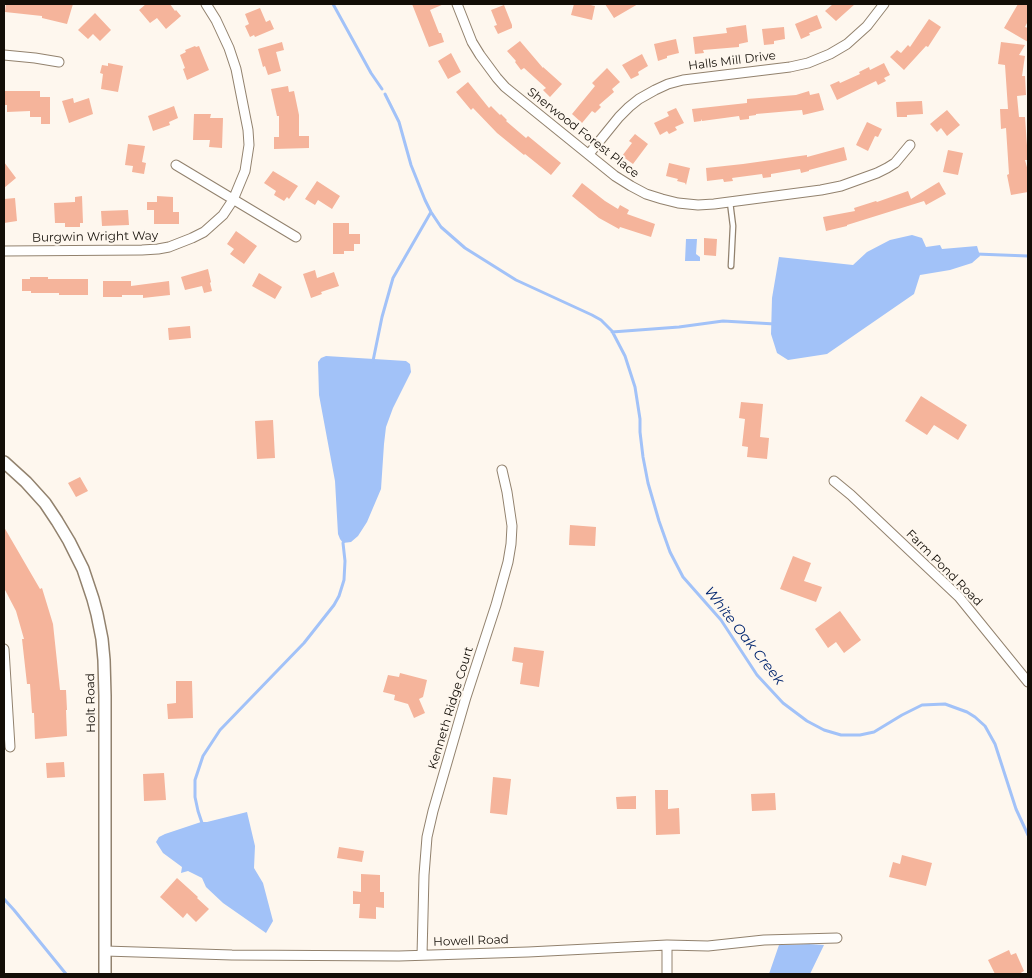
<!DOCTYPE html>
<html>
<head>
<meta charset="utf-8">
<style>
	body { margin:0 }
	#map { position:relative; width:1032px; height:978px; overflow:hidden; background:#fef7ee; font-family:Montserrat,sans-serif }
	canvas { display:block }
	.frame { position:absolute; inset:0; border:5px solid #130e07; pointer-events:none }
</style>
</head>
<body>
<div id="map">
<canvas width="1032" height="978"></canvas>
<div class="frame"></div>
</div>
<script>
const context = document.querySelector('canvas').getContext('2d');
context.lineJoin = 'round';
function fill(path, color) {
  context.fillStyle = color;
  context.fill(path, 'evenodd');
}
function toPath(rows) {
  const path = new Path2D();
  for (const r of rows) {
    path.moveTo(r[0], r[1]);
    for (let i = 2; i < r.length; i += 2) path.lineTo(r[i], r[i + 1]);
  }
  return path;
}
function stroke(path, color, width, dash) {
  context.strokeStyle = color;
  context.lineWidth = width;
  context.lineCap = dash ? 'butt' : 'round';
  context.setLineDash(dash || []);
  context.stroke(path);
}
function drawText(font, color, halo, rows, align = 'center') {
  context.font = font + ' Montserrat,sans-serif';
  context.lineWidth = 4.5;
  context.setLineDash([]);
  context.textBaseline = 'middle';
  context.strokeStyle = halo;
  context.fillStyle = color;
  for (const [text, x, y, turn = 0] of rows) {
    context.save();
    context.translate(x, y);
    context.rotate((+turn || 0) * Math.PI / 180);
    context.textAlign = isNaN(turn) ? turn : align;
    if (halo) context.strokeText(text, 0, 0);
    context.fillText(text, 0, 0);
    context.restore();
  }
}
const water = toPath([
	[912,235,922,238,926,247,940,245,942,249,977,246,980,256,972,263,950,270,920,275,914,294,827,354,788,360,777,353,771,334,772,298,779,257,853,265,867,252,890,240],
	[686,239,697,239,696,254,700,257,700,261,685,261],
	[326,356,406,361,410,364,411,372,393,408,386,427,384,444,381,489,367,522,358,536,351,542,343,543,340,539,338,534,335,481,319,395,318,362,321,358],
	[247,812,255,846,254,868,263,883,273,921,266,933,223,903,206,887,202,878,188,871,181,873,182,867,163,853,156,842,159,837,165,834,201,822,207,822],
	[809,944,824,945,810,974,769,974,779,945]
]);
const stream = toPath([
	[333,4,371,73,382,89],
	[385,94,399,122,411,165,425,200,431,212,441,227,465,248,516,280,592,315,601,320,612,331,625,356,635,387,640,419,640,432,643,457,648,483,659,521,670,552,683,577,721,620,757,675,783,703,807,721,824,730,841,735,860,735,874,732,902,715,922,705,945,704,967,712,975,717,985,726,995,744,1016,809,1028,835],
	[976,254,1028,256],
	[612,332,679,327,723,321,775,324],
	[373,361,382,317,393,278,431,212],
	[203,826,198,811,195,797,195,780,203,756,220,730,304,643,334,605,339,596,344,580,345,561,343,543,345,538],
	[4,899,14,910,66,974]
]);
const building = toPath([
	[6,4,73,4,67,24,42,18,42,16,5,12],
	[146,4,170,4,175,11,176,10,181,16,166,29,157,18,150,23,139,10],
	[412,4,444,4,430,10,439,33,441,33,444,42,429,47],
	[574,4,586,4,595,6,592,20,571,15],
	[605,4,638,4,614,18],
	[833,4,855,4,836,21,825,11],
	[1018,4,1028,4,1028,21,1025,27,1028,28,1028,42,1004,28],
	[504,5,512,25,512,28,498,34,494,26,497,25,491,10],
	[260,8,266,22,270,20,274,29,255,37,254,35,250,37,245,26,249,24,245,14],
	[95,13,111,30,100,41,93,34,88,39,78,30],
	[817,15,822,28,809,33,810,35,801,39,795,24],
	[929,19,941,27,928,47,926,46,904,70,890,57,897,50,901,53,908,45,910,47],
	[746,25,748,42,739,44,739,47,703,50,704,53,695,54,693,37,727,33,726,28],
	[784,27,785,39,774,41,774,44,764,45,762,29],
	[676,39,679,53,667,56,667,58,658,61,654,44],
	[520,41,543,68,543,67,562,84,550,97,543,90,546,88,524,68,521,70,515,62,516,61,507,51],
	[282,42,284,50,276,52,281,71,268,75,265,66,263,67,258,49],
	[1001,42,1025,45,1019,55,1025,56,1022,76,1025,76,1026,95,1017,96,1019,117,1025,117,1028,160,1025,160,1028,171,1028,192,1011,195,1007,175,1009,174,1006,128,1001,129,1000,109,1008,109,1005,65,998,64],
	[195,46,196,47,199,46,209,70,187,80,183,69,185,68,180,55,186,52,185,50],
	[451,53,461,72,448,79,438,61],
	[642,54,648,66,638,72,639,75,631,79,622,65],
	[108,63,123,66,118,92,101,89,103,74,100,73,102,65,108,66],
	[884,63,890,75,884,78,886,81,878,85,876,81,837,100,830,85,839,81,840,83,860,74,859,72,869,67,870,70],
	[607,68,620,82,612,89,614,92,599,105,601,107,595,113,592,111,582,123,572,114,595,86,592,83],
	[468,82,489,108,491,106,500,115,501,114,507,120,506,121,526,138,528,136,561,163,551,175,525,154,524,155,497,133,473,108,471,110,456,92],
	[288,86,289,92,294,91,299,115,299,136,309,136,309,148,274,149,274,137,279,137,279,116,277,116,271,89],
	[4,91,40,91,40,97,50,97,50,124,41,124,41,117,30,117,30,111,7,112,7,105,4,105],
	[809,91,810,95,819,93,824,110,803,115,802,110,756,114,756,115,749,116,749,119,740,120,739,116,702,121,701,119,701,121,694,122,692,109,747,103,747,99,796,95],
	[73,98,74,103,89,98,93,114,69,123,62,101],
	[922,101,923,114,907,115,907,117,897,117,896,102],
	[174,106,178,118,169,122,170,125,153,131,148,116],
	[676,108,684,123,675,127,677,130,669,134,667,131,660,135,654,123,669,116,667,112],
	[947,110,960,125,947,136,941,128,937,132,930,124],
	[194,114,211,114,210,118,223,118,222,148,209,147,210,140,193,140],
	[867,122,882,129,878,137,875,136,868,151,856,145],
	[635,134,648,144,633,164,622,156,632,143,629,141],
	[128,144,145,146,142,162,146,163,144,174,132,172,133,166,125,165],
	[844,147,847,160,809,170,809,171,801,173,800,169,771,174,771,177,763,178,762,174,732,178,733,181,724,182,723,179,707,181,706,168,743,164,807,155,807,157],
	[948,150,963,153,958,175,943,172],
	[4,162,16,178,4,188],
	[669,163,690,168,686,185,685,183,677,181,678,179,666,176],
	[273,171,298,186,289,199,287,197,284,201,274,195,276,191,264,183],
	[317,181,340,196,332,209,318,200,315,205,305,199],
	[939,182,946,194,926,205,924,201,847,225,847,226,826,231,823,217,855,211,854,208,876,201,877,202,908,191,911,199],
	[582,183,605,201,618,209,620,205,629,210,627,214,655,224,651,237,620,227,619,229,599,218,572,196],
	[82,196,83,223,80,223,80,227,65,227,65,223,55,223,54,203,75,202,75,197],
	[157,196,173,197,173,212,179,212,179,224,154,224,154,210,147,210,147,202,157,202],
	[15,198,17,221,4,223,4,199],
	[128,210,129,225,102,226,101,211],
	[333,223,349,223,349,234,360,234,360,244,354,244,354,251,344,251,344,254,333,254],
	[236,231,257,246,244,264,230,254,234,249,227,244],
	[704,238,717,239,716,256,704,255],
	[208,269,211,282,210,283,212,291,204,293,202,286,185,290,181,277],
	[315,270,317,278,334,272,339,286,321,292,322,294,311,298,303,274],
	[259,273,282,287,275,299,252,286],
	[30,277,48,277,48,279,88,279,88,295,59,295,59,293,31,293,31,291,22,291,22,279,30,279],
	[103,281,131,281,131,286,169,281,170,295,143,298,143,295,122,295,122,297,103,297],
	[190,326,191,338,169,340,168,328],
	[921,396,967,425,958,440,934,425,927,435,905,421],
	[741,402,763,404,760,437,769,438,767,459,747,457,748,447,742,446,745,419,739,418],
	[273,420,275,458,257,459,255,421],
	[80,477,88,491,76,497,68,483],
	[570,525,596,527,595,546,569,545],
	[4,527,40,589,42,588,53,624,60,690,66,690,67,710,66,710,67,736,35,739,34,713,32,713,30,684,27,684,22,639,24,639,16,611,4,588],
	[793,556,811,563,804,581,822,587,816,602,780,589],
	[840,611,861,640,844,653,836,642,828,648,815,629],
	[514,647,544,651,539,687,520,684,523,663,512,661],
	[400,673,427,680,423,697,419,699,425,713,414,718,408,704,394,700,395,695,383,692,388,675,399,677],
	[176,681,192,681,193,718,168,719,167,704,176,703],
	[64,762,65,777,47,778,46,763],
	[164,773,166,800,144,801,143,774],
	[493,777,511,779,507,815,490,813],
	[655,790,668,790,668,809,679,808,680,834,656,835],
	[775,793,776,810,752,811,751,794],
	[636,796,636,809,617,809,616,797],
	[339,847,364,851,362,862,337,858],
	[902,855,932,863,926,886,889,877,893,862,900,864],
	[361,874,380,875,380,892,384,892,384,908,376,907,376,919,359,918,360,904,353,904,353,891,361,892],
	[177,878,198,897,197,898,209,909,196,922,187,913,183,918,160,897],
	[1009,950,1011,955,1016,953,1024,971,1019,974,995,974,988,960]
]);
const service = toPath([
	[730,202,733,226,731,266]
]);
const minor = toPath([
	[457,4,472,42,480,55,497,78,505,87,615,176,631,186,646,194,662,199,678,203,698,205,714,204,821,190,841,186,877,173,887,168,895,163,910,145],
	[4,55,35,58,59,62],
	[589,154,619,117,629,107,639,99,655,90,668,84,683,80,790,67,808,63,830,54,847,44,867,26,884,4],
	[176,165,296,237],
	[4,251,142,250,158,249,169,247,192,238,204,232,223,215,233,200,245,171,249,145,248,130,236,69,229,48,216,20,206,4],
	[834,481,851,495,959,597,1028,682],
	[4,649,10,747],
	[667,945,667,974],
	[105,951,232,955,399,956,528,952,667,945,708,946,764,940,837,938],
	[422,955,424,875,427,837,433,811,466,697,496,605,508,562,511,544,512,526,507,492,502,470]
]);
const tertiary = toPath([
	[4,462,26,482,45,503,57,521,69,541,83,569,93,599,97,614,102,639,104,660,105,696,105,974]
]);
const streetNames = [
	["Halls Mill Drive",732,61,-7],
	["Sherwood Forest Place",583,133,38],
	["Burgwin Wright Way",95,237,-1],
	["Farm Pond Road",944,568,45],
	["Holt Road",91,703,-91],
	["Kenneth Ridge Court",451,708,-73],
	["Howell Road",471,941,-2]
];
const waterNames = [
	["White Oak Creek",744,636,52]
];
fill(water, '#a2c2f8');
stroke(stream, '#a2c2f8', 3);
fill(building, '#f5b49b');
stroke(service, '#92826e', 7);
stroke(minor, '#92826e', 11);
stroke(tertiary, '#92826e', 14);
stroke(service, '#fff', 4.5);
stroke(minor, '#fff', 9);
stroke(tertiary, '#fff', 11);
drawText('12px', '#130e07', '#fef7ee', streetNames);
drawText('italic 14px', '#00256f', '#fef7ee', waterNames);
</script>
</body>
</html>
